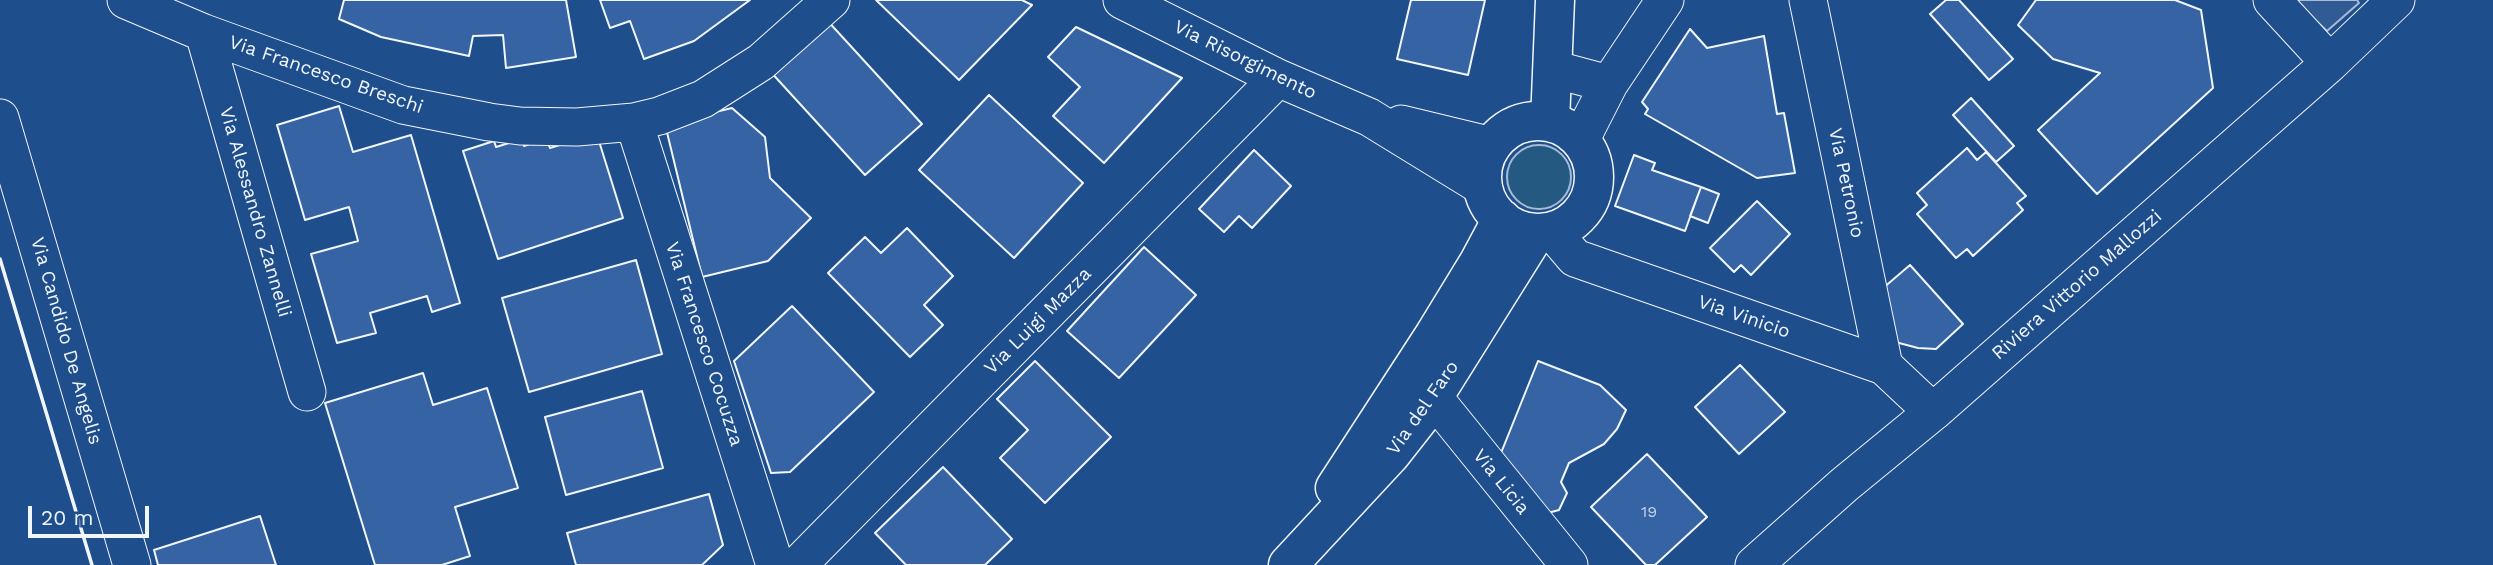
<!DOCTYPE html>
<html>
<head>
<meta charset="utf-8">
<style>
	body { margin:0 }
	#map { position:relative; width:2493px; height:565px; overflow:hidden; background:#1f4e8c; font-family:"Work Sans",sans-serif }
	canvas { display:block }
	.scale { position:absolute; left:28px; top:506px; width:121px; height:32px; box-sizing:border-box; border:4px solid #f2f6ff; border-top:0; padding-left:9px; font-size:21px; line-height:24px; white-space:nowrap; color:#f2f6ff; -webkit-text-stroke:5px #1f4e8c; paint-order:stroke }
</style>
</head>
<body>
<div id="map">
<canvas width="2493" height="565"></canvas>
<div class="scale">20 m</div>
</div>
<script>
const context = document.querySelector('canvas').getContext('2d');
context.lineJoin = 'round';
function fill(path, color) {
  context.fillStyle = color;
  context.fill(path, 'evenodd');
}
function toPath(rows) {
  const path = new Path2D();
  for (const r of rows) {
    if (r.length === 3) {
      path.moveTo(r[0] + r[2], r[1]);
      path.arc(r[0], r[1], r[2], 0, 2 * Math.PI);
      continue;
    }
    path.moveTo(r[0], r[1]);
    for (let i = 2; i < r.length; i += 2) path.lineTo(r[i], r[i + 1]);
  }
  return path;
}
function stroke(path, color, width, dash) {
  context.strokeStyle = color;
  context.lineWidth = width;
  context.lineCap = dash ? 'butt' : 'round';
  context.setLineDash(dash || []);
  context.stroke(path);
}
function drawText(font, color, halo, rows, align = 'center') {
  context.font = font + ' "Work Sans",sans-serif';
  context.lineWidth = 5;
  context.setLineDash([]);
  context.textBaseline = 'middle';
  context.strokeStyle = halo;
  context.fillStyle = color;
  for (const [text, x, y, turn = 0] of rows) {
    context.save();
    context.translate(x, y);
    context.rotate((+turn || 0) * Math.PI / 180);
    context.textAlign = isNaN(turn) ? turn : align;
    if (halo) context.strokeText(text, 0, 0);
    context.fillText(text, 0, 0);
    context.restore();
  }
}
const green = toPath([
	[1539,177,32]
]);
const parking = toPath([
	[2293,0,2357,0,2359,3,2327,31,2293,0]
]);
const building = toPath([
	[344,0,566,0,576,57,506,68,503,35,473,36,469,56,381,37,339,19,344,0],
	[600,0,750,0,694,41,644,59,630,21,610,28,600,0],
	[876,0,1022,0,1032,5,959,80,876,0],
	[1411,0,1485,0,1468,75,1397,59,1411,0],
	[1946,0,1959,0,2013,59,1989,80,1930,14,1946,0],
	[2036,0,2175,0,2201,10,2213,88,2097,194,2038,130,2100,73,2053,59,2018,25,2036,0],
	[825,18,922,124,865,175,768,69,825,18],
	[1076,27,1182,78,1104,163,1053,116,1080,87,1048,57,1076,27],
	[1690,29,1707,48,1764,36,1777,114,1784,113,1795,173,1757,178,1645,114,1648,109,1642,102,1690,29],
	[989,95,1083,183,1014,258,919,170,989,95],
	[1971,98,2014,146,1996,162,1953,115,1971,98],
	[339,106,353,152,411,135,460,303,432,312,427,296,370,313,376,333,337,343,311,254,358,241,349,207,305,220,277,125,339,106],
	[732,108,765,137,770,178,811,218,768,261,702,277,665,124,732,108],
	[546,138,550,148,576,140,598,138,623,218,498,259,463,151,494,141,496,147,522,139,524,146,546,138],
	[1967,148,1977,160,1986,152,2026,196,2017,203,2023,210,1973,256,1967,249,1956,258,1917,214,1927,205,1917,193,1967,148],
	[1254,150,1291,186,1252,228,1239,216,1224,232,1199,209,1254,150],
	[1634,155,1655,163,1652,170,1701,187,1685,231,1615,206,1634,155],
	[1701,187,1719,194,1708,223,1690,216,1701,187],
	[1757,201,1790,234,1751,275,1741,265,1734,272,1710,248,1757,201],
	[907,228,953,276,924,305,943,325,910,357,828,273,865,237,881,253,907,228],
	[1144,247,1196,295,1119,378,1067,331,1144,247],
	[636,260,662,354,529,392,502,298,636,260],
	[1910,265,1963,324,1936,349,1918,348,1899,343,1884,331,1875,295,1910,265],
	[792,306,874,392,790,472,771,473,734,361,792,306],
	[1035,361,1111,437,1045,503,1000,458,1028,430,997,399,1035,361],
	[1538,361,1600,385,1626,410,1617,429,1604,444,1569,463,1561,482,1567,493,1559,510,1540,515,1499,458,1538,361],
	[1740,365,1785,412,1739,454,1695,407,1740,365],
	[423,373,433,405,487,388,518,488,455,507,470,556,442,565,375,565,325,403,423,373],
	[642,391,663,468,566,495,545,417,642,391],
	[1647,454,1707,517,1655,565,1646,565,1591,507,1647,454],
	[943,467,1012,539,985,565,906,565,875,533,943,467],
	[709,494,723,545,702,565,576,565,567,533,709,494],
	[260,516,276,565,158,565,154,550,260,516]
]);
const street = toPath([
	[126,0,204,33,403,105,489,122,520,126,577,127,634,122,659,116,703,99,761,62,831,0],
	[1122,0,1278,78,1369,117,1483,187],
	[1808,0,1884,366],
	[2272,0,2330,63],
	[204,33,307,392],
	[1553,69,1609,84],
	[0,118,132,565],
	[634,122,775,565],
	[1401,124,1492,146],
	[1581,139,1609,84,1665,0],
	[1552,231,1575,258,1884,366,1933,412],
	[1434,398,1569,565],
	[798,565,1278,78],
	[1754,565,1844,485,1933,412,2330,63,2396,0]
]);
const secondary = toPath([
	[1538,177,56],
	[1550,122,1555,0],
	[1335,488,1435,334,1479,262,1502,219],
	[1288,565,1391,454,1424,412,1536,233]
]);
const wall = toPath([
	[0,259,92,565]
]);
const numberNames = [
	["19",1649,512]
];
const streetNames = [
	["Via Risorgimento",1245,60,26],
	["Via Francesco Breschi",326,75,19],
	["Via Petronio",1846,183,78],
	["Via Alessandro Zannelli",255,212,74],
	["Riviera Vittorio Mallozzi",2077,285,-41],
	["Via Vinicio",1744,317,19],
	["Via Luigi Mazza",1038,321,-45],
	["Via Candido De Angelis",66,341,74],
	["Via Francesco Cocuzza",704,344,72],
	["Via del Faro",1423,408,-55],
	["Via Licia",1501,482,51]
];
fill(green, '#245a82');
stroke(green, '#a8bbd7', 2);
fill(parking, '#305b95');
stroke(parking, '#a8bbd7', 2);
fill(building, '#3563a3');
stroke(building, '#f2f6ff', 2);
stroke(street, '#f2f6ff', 39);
stroke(secondary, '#f2f6ff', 41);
stroke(street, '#1f4e8c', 37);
stroke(secondary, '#1f4e8c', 38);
stroke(wall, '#f2f6ff', 3.5);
drawText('16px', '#c3d1e8', null, numberNames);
drawText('19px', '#f2f6ff', '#1f4e8c', streetNames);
</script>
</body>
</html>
